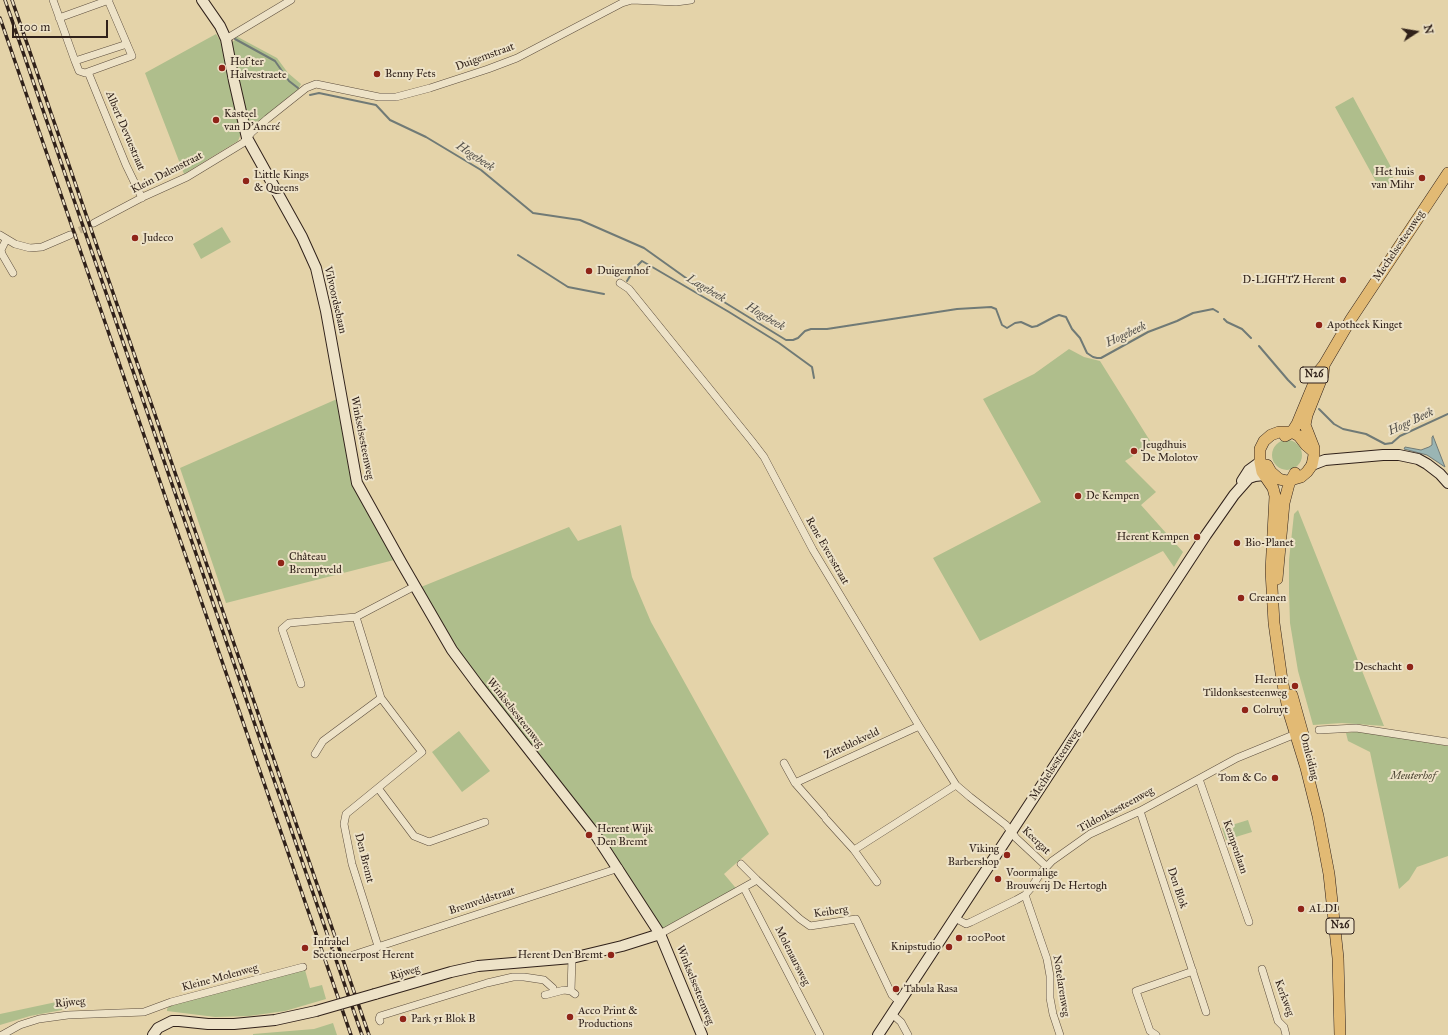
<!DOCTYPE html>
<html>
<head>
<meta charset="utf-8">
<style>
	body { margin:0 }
	#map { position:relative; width:1448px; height:1035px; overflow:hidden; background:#e4d3a9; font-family:"IM FELL Great Primer",serif }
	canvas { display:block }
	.north { position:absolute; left:1396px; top:12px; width:40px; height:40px; -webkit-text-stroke:3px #ede2c7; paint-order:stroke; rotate:78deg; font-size:11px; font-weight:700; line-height:16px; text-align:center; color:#30211a }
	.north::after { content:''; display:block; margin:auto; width:14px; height:18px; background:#30211a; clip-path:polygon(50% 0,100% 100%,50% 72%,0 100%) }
	.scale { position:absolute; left:12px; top:20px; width:96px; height:18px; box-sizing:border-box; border:2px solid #30211a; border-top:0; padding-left:5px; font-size:12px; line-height:14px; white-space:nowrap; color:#30211a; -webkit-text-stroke:3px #ede2c7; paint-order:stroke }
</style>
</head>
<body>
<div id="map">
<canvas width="1448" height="1035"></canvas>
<div class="north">N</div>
<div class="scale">100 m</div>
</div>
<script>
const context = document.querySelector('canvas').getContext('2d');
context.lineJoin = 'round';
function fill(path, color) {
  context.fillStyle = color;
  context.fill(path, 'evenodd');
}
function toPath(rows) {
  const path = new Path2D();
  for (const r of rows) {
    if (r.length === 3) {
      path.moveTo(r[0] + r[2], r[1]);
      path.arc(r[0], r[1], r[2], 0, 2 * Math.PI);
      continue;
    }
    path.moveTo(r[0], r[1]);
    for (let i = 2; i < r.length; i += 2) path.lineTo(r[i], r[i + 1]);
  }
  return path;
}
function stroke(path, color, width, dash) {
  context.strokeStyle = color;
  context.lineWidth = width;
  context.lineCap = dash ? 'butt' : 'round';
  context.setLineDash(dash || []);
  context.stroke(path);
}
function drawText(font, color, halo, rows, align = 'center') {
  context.font = font + ' "IM FELL Great Primer",serif';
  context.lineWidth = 4;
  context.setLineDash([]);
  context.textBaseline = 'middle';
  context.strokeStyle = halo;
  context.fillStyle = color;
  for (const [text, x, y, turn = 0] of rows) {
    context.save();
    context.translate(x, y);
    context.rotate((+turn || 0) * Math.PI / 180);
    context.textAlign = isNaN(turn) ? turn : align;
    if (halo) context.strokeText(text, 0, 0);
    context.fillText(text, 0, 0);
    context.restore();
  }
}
const green = toPath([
	[216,34,223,45,242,131,238,141,184,174,145,73],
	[236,36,277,58,288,73,301,84,297,92,252,127,247,125,231,43,235,40],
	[1353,97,1391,167,1394,183,1379,187,1335,107],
	[222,227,231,242,201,259,193,244],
	[1069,349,1084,357,1100,361,1152,444,1125,461,1156,492,1141,505,1183,552,1174,567,1163,551,980,641,933,558,1041,502,983,399,1034,374],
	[337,399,353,484,394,560,226,603,180,468],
	[1287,455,15],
	[1298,510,1384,726,1342,723,1313,725,1298,671,1290,623,1289,592,1289,560,1294,514],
	[621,525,632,577,651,622,769,834,724,874,740,893,663,929,609,846,466,662,421,587,569,527,578,541],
	[459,731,490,771,462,792,432,752],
	[1360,731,1448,746,1448,856,1417,867,1409,880,1399,889,1370,752,1348,741,1346,733],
	[1248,820,1252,832,1226,840,1222,828],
	[305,970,310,988,322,985,326,999,285,1011,249,1016,215,1017,167,1011,167,1009,171,1004],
	[61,1001,62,1010,30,1016,0,1025,0,1014],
	[333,1023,337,1035,253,1035,253,1034,314,1029]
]);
const water = toPath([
	[1433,436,1445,467,1427,455,1404,449,1405,447,1421,450,1429,447,1432,445,1432,437,1433,436]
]);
const stream = toPath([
	[235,39,275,61,289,81,298,88],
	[310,95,319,93,376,105,390,120,426,137,481,170,533,213,580,220,644,248,693,283,786,340,793,340,798,338,805,331,811,329,827,329,957,309,991,307,996,309,1002,325,1007,328,1015,323,1021,322,1032,327,1037,326,1054,317,1059,315,1066,317,1072,329,1080,338,1087,353,1093,357,1097,358,1101,358,1148,332,1177,321,1193,313,1213,309,1218,312],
	[518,255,568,287,604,294],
	[627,281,635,268,642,261,729,312,779,343,812,367,814,378],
	[1224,319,1227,322,1242,329,1251,338],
	[1259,346,1288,380,1295,387],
	[1319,409,1334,424,1343,429,1366,434,1385,444,1392,443,1400,436,1448,414]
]);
const streetTunnel = toPath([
	[70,235,94,223]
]);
const street = toPath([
	[53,0,75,61,79,71,85,73,132,56,108,0],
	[59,18,109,0],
	[226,39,291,0],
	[75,61,127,44],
	[88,72,126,165,142,198],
	[94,223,145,196,187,177,243,143,252,132,267,119,306,88,316,84,379,97,396,97,430,88,488,69,517,58,622,3,632,0,676,2,691,0],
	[0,235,15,244,30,248,42,247,70,235],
	[6,240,1,250,2,254,13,273],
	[620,283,629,289,751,440,764,457,813,550,919,726,956,785,970,797,1006,825,1016,838,1046,866],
	[301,684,282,629,289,623,356,617,415,586],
	[1319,730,1356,728,1448,742],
	[315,754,323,741,381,698,356,617],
	[784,763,795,783,919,726],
	[1199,779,1249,922],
	[795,783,824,816],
	[378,788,414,836,429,842,485,822],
	[1140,811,1206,1012],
	[826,819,854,850,956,785],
	[854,850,877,882],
	[741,864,757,880,800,919,810,926,856,919,892,995,900,1002],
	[744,888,820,1035],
	[1025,895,1047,959,1050,976,1050,998,1053,1014,1060,1035],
	[955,918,966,924,971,922,1016,900,1025,895,1031,888,1040,874,1052,861,1090,834,1140,811,1237,758,1298,733],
	[660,934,757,880],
	[378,946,352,864,344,824,346,814,422,752,381,698],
	[353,955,619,868],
	[1262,969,1278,1021,1284,1027,1286,1035],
	[571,991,572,958],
	[545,995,564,990,571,991,575,994],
	[892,1014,901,1022,908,1035],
	[380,1021,379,1019,380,1016,487,983,513,977,524,977,544,980,553,988,554,992],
	[2,1035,20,1025,39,1019,68,1015,144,1012,171,1002,303,967],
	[1156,1035,1150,1031,1136,991,1193,971]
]);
const secondary = toPath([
	[202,0,220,26,226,39,234,81,247,138,302,237,316,268,326,311,357,483,401,562,452,650,478,685,595,834,660,934,702,1035],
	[1312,465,1325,460,1383,455,1399,455,1418,459,1427,464,1440,474,1448,483],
	[1242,481,1249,470,1260,462],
	[375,994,451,972,478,966,572,958,622,946,660,934],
	[153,1035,158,1028,172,1021,179,1021,208,1024,234,1024,275,1020,316,1011],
	[878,1035,1206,535,1234,495,1249,478,1255,476,1264,475]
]);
const primary = toPath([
	[1285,436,1292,432,1297,424,1319,371,1324,365,1351,319,1448,173],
	[1314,452,1306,445,1299,436,1292,432,1279,432,1271,435,1264,441,1260,449,1260,462,1262,472,1273,488,1275,496,1271,571,1274,623,1282,680,1289,713,1306,768,1318,816,1329,874,1338,958,1340,1035],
	[1267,465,1271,472,1279,479,1287,481,1301,477,1307,472,1312,465,1314,455,1314,448,1305,425,1307,415,1323,375,1324,365],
	[1277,579,1284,503,1289,484,1295,473],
	[1292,695,1304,738]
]);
const rail = toPath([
	[5,0,362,1035],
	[12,0,369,1035],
	[0,18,351,1035]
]);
const secondaryBridge = toPath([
	[316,1011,375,994]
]);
const markers = [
	[222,68,4,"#8f2418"],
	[377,74,4,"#8f2418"],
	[216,120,4,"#8f2418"],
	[1422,178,4,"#8f2418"],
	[246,181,4,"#8f2418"],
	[135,238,4,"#8f2418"],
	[589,271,4,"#8f2418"],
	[1343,280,4,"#8f2418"],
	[1319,325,4,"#8f2418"],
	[1134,451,4,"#8f2418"],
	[1078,496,4,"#8f2418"],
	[1197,537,4,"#8f2418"],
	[1237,543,4,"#8f2418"],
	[281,563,4,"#8f2418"],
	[1241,598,4,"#8f2418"],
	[1410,667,4,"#8f2418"],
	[1295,686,4,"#8f2418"],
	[1245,710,4,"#8f2418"],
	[1275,778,4,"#8f2418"],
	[589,835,4,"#8f2418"],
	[1007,855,4,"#8f2418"],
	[998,879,4,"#8f2418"],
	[1301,909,4,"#8f2418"],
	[959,938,4,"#8f2418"],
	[949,947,4,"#8f2418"],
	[305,948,4,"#8f2418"],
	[611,955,4,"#8f2418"],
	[896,989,4,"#8f2418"],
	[570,1017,4,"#8f2418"],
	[403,1019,4,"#8f2418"]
];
const shields = [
	[1314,375,28],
	[1340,926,28]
];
const shieldNames = [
	["N26",1314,375],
	["N26",1340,926]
];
const streetNames = [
	["Duigemstraat",485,57,-20],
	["Albert Devuestraat",125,131,67],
	["Klein Dalenstraat",167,173,-27],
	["Mechelsesteenweg",1399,246,-56],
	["Vilvoordsebaan",335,300,77],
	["Winkselsesteenweg",362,438,79],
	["Rene Eversstraat",827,551,60],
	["Winkselsesteenweg",515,713,52],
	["Zitteblokveld",852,744,-25],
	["Omleiding",1309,757,76],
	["Mechelsesteenweg",1055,765,-57],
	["Tildonksesteenweg",1116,810,-28],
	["Keergat",1036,841,44],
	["Kempenlaan",1235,847,71],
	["Den Bremt",364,858,76],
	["Den Blok",1177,888,72],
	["Bremveldstraat",482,901,-18],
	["Keiberg",831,912,-8],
	["Molenaarsweg",792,956,63],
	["Rijweg",405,973,-16],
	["Kleine Molenweg",220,978,-15],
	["Winkselsesteenweg",695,985,68],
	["Notelarenweg",1061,986,81],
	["Kerkweg",1284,998,70],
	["Rijweg",70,1003,-5]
];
const poiNames = [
	["Hof ter",230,62],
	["Halvestraete",230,75],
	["Benny Fets",385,74],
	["Kasteel",224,114],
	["van D'Ancré",224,127],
	["Het huis",1414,172,"right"],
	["van Mihr",1414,185,"right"],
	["Little Kings",254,175],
	["& Queens",254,188],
	["Judeco",143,238],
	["Duigemhof",597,271],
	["D-LIGHTZ Herent",1335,280,"right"],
	["Apotheek Kinget",1327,325],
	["Jeugdhuis",1142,445],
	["De Molotov",1142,458],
	["De Kempen",1086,496],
	["Herent Kempen",1189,537,"right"],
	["Bio-Planet",1245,543],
	["Château",289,557],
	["Bremptveld",289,570],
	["Creanen",1249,598],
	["Deschacht",1402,667,"right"],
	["Herent",1287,680,"right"],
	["Tildonksesteenweg",1287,693,"right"],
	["Colruyt",1253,710],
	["Tom & Co",1267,778,"right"],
	["Herent Wijk",597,829],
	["Den Bremt",597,842],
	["Viking",999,849,"right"],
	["Barbershop",999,862,"right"],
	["Voormalige",1006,873],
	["Brouwerij De Hertogh",1006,886],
	["ALDI",1309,909],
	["100Poot",967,938],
	["Infrabel",313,942],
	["Sectioneerpost Herent",313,955],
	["Knipstudio",941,947,"right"],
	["Herent Den Bremt",603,955,"right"],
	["Tabula Rasa",904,989],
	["Acco Print &",578,1011],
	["Productions",578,1024],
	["Park 51 Blok B",411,1019]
];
const parkNames = [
	["Meuterhof",1413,776]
];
const waterNames = [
	["Hogebeek",475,157,34],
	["Lagebeek",706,289,31],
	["Hogebeek",765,317,31],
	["Hogebeek",1126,335,-25],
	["Hoge Beek",1411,422,-25]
];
fill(green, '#afbe8c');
fill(water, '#9ab5b4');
stroke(water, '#707a76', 1);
stroke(stream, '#707a76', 2);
stroke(streetTunnel, '#c0af8c', 7, [7, 3.5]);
stroke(street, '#5d4e3e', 8);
stroke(secondary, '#30211a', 12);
stroke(primary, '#30211a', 12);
stroke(street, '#ede2c7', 7);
stroke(secondary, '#ede2c7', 10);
stroke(primary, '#e2ba74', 11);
stroke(rail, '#30211a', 3.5);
stroke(rail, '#ede2c7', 2, [6]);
stroke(secondaryBridge, '#30211a', 12, []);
stroke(secondaryBridge, '#ede2c7', 10);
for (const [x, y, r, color] of markers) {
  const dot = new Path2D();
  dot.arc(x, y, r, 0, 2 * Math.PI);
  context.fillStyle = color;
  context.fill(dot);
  stroke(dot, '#ede2c7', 1.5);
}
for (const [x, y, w] of shields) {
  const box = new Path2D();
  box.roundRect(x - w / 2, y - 8, w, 16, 3);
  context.fillStyle = '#ede2c7';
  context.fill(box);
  stroke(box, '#30211a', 1);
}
drawText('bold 10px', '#30211a', null, shieldNames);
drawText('11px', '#30211a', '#ede2c7', streetNames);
drawText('11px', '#30211a', '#ede2c7', poiNames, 'left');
drawText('italic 11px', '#504836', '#ede2c7', parkNames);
drawText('italic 12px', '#504d48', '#ede2c7', waterNames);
</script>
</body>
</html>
